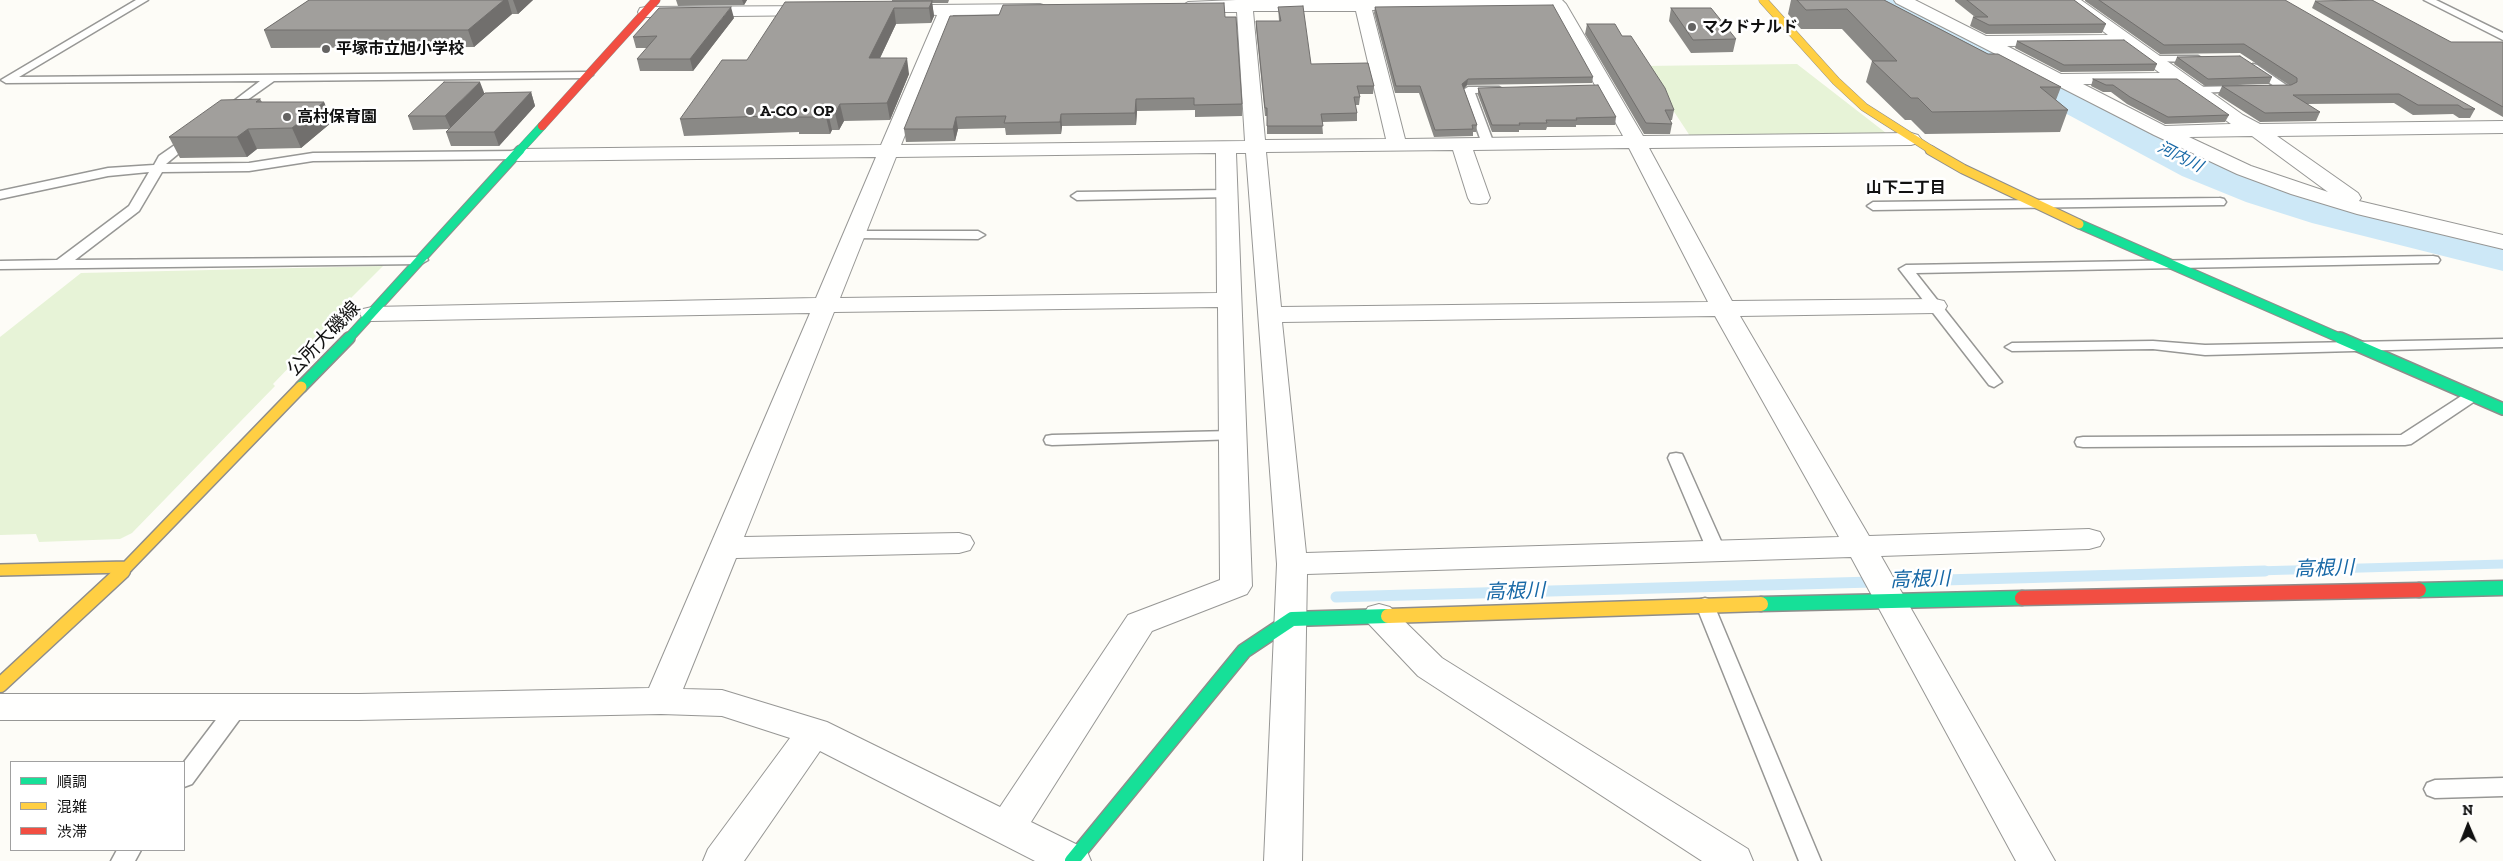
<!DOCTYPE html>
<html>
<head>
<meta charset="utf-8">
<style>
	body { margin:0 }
	#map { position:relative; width:2503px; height:861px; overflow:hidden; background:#fdfcf7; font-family:"Zilla Slab","Noto Sans JP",serif }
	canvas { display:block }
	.legend { position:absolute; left:10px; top:761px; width:175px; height:90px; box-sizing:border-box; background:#fff; border:1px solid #a0a0a0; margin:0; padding:6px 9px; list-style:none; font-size:15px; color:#111 }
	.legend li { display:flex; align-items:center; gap:10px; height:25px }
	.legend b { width:25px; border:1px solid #a0a0a0 }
	.north { position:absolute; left:2443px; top:801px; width:50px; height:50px; -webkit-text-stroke:4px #fff; paint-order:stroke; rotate:359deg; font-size:14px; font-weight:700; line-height:20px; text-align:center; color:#111 }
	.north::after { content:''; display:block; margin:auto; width:18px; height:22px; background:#111; clip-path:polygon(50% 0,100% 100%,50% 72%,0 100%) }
</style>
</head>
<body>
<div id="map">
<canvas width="2503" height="861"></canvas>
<ul class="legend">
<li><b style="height:6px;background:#16e098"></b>順調</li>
<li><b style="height:6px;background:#ffcf43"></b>混雑</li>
<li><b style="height:6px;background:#f24e42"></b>渋滞</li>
</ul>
<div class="north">N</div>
</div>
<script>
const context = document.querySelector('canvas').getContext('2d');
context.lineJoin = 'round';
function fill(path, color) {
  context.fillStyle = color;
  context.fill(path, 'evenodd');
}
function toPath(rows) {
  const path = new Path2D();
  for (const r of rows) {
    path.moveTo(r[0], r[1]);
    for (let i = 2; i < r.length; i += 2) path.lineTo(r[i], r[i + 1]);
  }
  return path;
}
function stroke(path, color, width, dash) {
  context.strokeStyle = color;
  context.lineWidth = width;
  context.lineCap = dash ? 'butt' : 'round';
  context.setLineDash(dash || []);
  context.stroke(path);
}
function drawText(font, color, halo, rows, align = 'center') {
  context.font = font + ' "Zilla Slab","Noto Sans JP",serif';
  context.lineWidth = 5;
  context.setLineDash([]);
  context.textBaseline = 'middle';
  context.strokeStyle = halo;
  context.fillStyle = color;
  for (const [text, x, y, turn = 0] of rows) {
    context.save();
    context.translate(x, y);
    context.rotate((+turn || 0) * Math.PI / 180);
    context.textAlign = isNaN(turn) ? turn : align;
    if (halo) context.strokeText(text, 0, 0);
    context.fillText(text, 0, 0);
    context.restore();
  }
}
const green = toPath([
	[1797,64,1886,133,1690,136,1644,66],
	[383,266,344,305,352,306,334,327,325,330,273,384,275,386,132,533,120,539,39,542,36,534,0,535,0,337,81,273]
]);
const streamFar1 = toPath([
	[2221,572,2503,564]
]);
const stream = toPath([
	[1336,597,2265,571]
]);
const river = toPath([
	[1863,0,1904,0,2212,158,2276,184,2341,204,2503,243,2503,271,2312,223,2246,202,2182,176,1868,7,1863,0]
]);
const lane = toPath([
	[136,0,148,0,19,77,588,72,593,75,588,78,274,81,226,115,222,114,222,110,260,81,6,83,1,80,136,0],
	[2424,0,2436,0,2503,33,2503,40,2424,0],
	[2153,56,2198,56,2203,59,2198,62,2149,61,2148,59,2153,56],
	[2253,64,2257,65,2292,89,2287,92,2268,91,2268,87,2274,86,2249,69,2248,67,2253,64],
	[2240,86,2244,87,2244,91,2196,93,2191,90,2196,87,2240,86],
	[1499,87,1504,90,1503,92,1475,93,1494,144,1488,148,1482,144,1463,90,1468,87,1499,87],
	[192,133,196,135,196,139,166,164,249,163,313,153,518,151,524,155,518,159,313,161,249,171,162,172,139,211,75,260,426,257,428,260,421,264,0,269,0,261,57,260,129,206,149,172,108,176,0,199,0,191,108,168,154,165,159,156,192,133],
	[1227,190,1231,191,1233,194,1231,197,1077,200,1071,196,1077,192,1227,190],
	[2220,198,2224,199,2226,202,2224,205,1873,210,1867,206,1873,202,2220,198],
	[854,231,978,231,985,235,978,239,849,238,847,235,854,231],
	[2433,256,2438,257,2440,260,2438,263,1916,273,2002,382,1994,387,1989,385,1899,269,1906,265,2433,256],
	[2503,339,2503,347,2205,355,2153,349,2012,351,2005,347,2012,343,2153,341,2205,345,2503,339],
	[2472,391,2478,393,2480,396,2478,399,2411,444,2405,445,2083,447,2077,446,2075,442,2077,438,2083,437,2401,435,2466,393,2472,391],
	[1232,431,1238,433,1240,436,1238,439,1052,445,1046,444,1044,440,1046,436,1052,435,1232,431],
	[1676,453,1682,454,1684,458,1725,550,1722,554,1716,556,1710,554,1707,550,1668,458,1670,454,1676,453],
	[1705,598,1712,600,1714,605,1821,861,1799,861,1696,605,1698,600,1705,598],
	[238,698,245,700,248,706,245,712,192,784,184,787,184,762,231,700,238,698],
	[2503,778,2503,796,2435,798,2427,795,2424,789,2427,783,2435,780,2503,778],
	[117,850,141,850,135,861,111,861,117,850]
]);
const street = toPath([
	[1236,0,1562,0,1566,4,1643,136,1911,133,1918,135,1921,139,1918,143,1911,145,1649,148,1732,301,1935,299,1944,301,1947,306,1944,311,1935,313,1740,316,1869,536,2089,529,2100,532,2104,539,2100,546,2089,549,1881,556,2055,861,2016,861,1851,557,1307,574,1302,861,1264,861,1277,564,1246,153,1236,153,1252,586,1247,594,1152,631,1031,822,1086,849,1091,861,1035,861,820,751,744,861,703,861,708,849,790,738,722,716,661,714,359,720,0,720,0,694,359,694,649,688,810,313,372,321,363,319,360,314,363,309,372,307,816,298,876,157,518,161,511,159,508,155,511,151,518,149,881,145,937,15,924,14,922,10,924,6,930,5,1040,4,1046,6,1048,9,1046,12,1040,14,953,15,901,145,1245,141,1237,12,1188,12,1180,7,1188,2,1236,0],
	[1553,9,1623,136,1405,139,1372,10,1553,9],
	[1253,11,1356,11,1386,139,1265,140,1253,11],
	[1629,148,1708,302,1281,307,1266,152,1453,150,1468,198,1471,203,1479,204,1487,203,1490,198,1473,150,1629,148],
	[1216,153,1217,293,840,298,896,157,1216,153],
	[1218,307,1220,580,1128,615,1000,807,827,722,722,690,683,689,736,558,959,553,970,550,974,543,970,536,959,533,744,537,834,312,1218,307],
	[1715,316,1839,537,1306,553,1282,322,1715,316],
	[1894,0,1915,0,1986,36,2108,35,2062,0,2081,0,2243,115,2260,124,2503,121,2503,133,2277,136,2358,193,2361,198,2359,201,2503,235,2503,249,2357,214,2291,194,2237,174,2154,135,1896,3,1894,0],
	[2122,45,2160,73,2061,74,2007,46,2122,45],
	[2083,84,2175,84,2231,124,2165,126,2083,84],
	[2252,136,2328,192,2251,166,2189,137,2252,136],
	[817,6,823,7,825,11,823,15,646,17,640,16,638,12,640,8,646,7,817,6],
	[1379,604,1390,607,1442,658,1748,849,1753,861,1702,861,1418,676,1368,623,1363,615,1368,607,1379,604]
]);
const fastFar3 = toPath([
	[519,151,542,126]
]);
const fastFar2 = toPath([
	[2079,224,2342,339],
	[348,339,520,150]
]);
const fastFar1 = toPath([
	[2340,338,2503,409],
	[301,387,349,338]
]);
const fast = toPath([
	[2419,590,2503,588],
	[1761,604,2022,598],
	[1072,861,1244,651,1292,619,1388,616]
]);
const slowFar3 = toPath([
	[1763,0,1836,81,1864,107,1933,151]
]);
const slowFar2 = toPath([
	[1930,150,1963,169,2079,224]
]);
const slowFar1 = toPath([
	[0,570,127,567],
	[122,572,301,387]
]);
const slow = toPath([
	[1388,616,1761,604],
	[0,685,123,571]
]);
const jamFar1 = toPath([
	[542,126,656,0]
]);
const jam = toPath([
	[2022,598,2419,590]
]);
const wall = toPath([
	[309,0,533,0,518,14,512,14,474,47,271,48,264,30],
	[676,0,747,0,744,5,678,6],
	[892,0,949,0,948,3,932,3,934,16,931,23,896,24,880,58,909,74,890,120,844,121,839,130,832,130,830,134,799,134,799,132,684,136,680,119,747,60,892,1],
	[1791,0,1884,0,1988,54,2061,87,2056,100,2068,110,2060,132,1925,134,1911,120,1905,120,1866,82,1872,61,1842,29,1801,29,1788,14],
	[1955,0,2074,0,2106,24,2102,33,1986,34,1970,26,1973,17,1975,17,1955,1],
	[2085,0,2252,0,2475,109,2470,118,2459,118,2453,114,2413,115,2394,103,2307,104,2320,112,2316,121,2260,122,2218,95,2222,86,2289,85,2240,53,2160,54,2085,1],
	[2315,1,2451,42,2503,42,2503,117,2312,8],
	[1278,7,1311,64,1374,86,1373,94,1359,94,1360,97,1359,105,1355,105,1357,113,1357,121,1322,122,1323,134,1267,134,1267,116,1265,116,1256,28,1256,21,1279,21],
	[1375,7,1593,77,1592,83,1467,85,1464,89,1477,125,1476,132,1473,132,1473,136,1434,137,1419,93,1395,93,1374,13],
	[1671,8,1736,39,1733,52,1691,53,1669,21],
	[999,15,1225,17,1242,104,1242,116,1195,117,1195,110,1137,111,1136,125,1062,126,1061,134,1006,135,1005,128,958,129,955,141,906,142,904,129],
	[734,18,693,71,640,71,637,59,647,48,636,48,633,37],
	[1587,24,1622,36,1674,110,1672,120,1670,120,1672,124,1670,134,1644,134,1585,34],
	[2017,41,2157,64,2154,71,2061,72,2015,48],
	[2177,57,2272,77,2269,84,2205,86,2174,64],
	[2093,79,2229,115,2225,122,2165,124,2127,104,2111,92,2103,92,2091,86],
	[1478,88,1616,117,1615,125,1576,125,1576,127,1547,127,1546,130,1519,130,1519,132,1492,132,1478,95],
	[531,92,535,106,499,146,451,146,446,132,449,129,413,130,408,116,484,94],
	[260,99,262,102,324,102,332,122,301,148,257,149,247,157,180,158,169,137]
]);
const shadedWall = toPath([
	[504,0,508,0,512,14,474,47,468,30],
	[513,0,533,0,518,14],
	[742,0,747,0,744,5],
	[932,1,934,16,931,23,929,8],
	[731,7,734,18,693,71,690,59],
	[894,8,896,24,872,75,869,58],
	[907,58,909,74,890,120,887,103],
	[1468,79,1467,85,1461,91,1462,84],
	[480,82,485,95,451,129,445,116],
	[531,92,535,106,499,146,494,132],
	[1136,99,1137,111,1136,125,1135,113],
	[324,102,332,122,301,148,292,128],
	[840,104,844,121,839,130,835,113],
	[828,113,832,130,830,134,826,117],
	[1061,114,1062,126,1061,134,1060,122],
	[956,117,958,129,955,141,953,129],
	[248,129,257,149,247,157,237,137]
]);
const building = toPath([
	[309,0,504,0,468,30,264,30,309,0],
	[1797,0,1884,0,1988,54,1998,54,2061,87,2040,87,2068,110,1932,112,1918,98,1911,98,1872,61,1897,61,1847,9,1806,10,1797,0],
	[1967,0,2074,0,2106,24,1989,25,1973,17,1988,17,1967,0],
	[2099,0,2285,0,2475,109,2464,109,2458,105,2418,105,2399,94,2293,95,2320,112,2265,113,2222,86,2291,85,2297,82,2297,78,2244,44,2164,45,2099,0],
	[2372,0,2451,42,2503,42,2503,107,2315,1,2372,0],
	[932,1,929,8,894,8,869,58,907,58,887,103,840,104,835,113,828,113,826,117,796,117,797,115,680,119,722,60,747,60,785,2,932,1],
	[1224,3,1225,17,1236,17,1242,104,1194,105,1194,98,1136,99,1135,113,1061,114,1060,122,1004,123,1006,116,956,117,953,129,904,129,950,16,999,15,1003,5,1224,3],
	[1553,5,1593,77,1468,79,1462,84,1477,125,1472,125,1473,129,1435,130,1420,86,1396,86,1375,7,1553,5],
	[1303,6,1311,64,1368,63,1374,86,1357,86,1360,97,1354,97,1357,113,1321,114,1323,126,1267,126,1267,108,1265,108,1256,21,1281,21,1278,7,1303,6],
	[731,7,690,59,637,59,657,36,633,37,659,8,731,7],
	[1671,8,1711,8,1736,39,1693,40,1671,8],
	[1587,24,1615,24,1622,36,1631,36,1665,88,1674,110,1665,110,1672,124,1646,123,1587,24],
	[2124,40,2157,64,2064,65,2017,41,2124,40],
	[2240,56,2272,77,2208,79,2177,57,2240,56],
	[2093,79,2177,79,2229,115,2168,117,2130,97,2113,85,2106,85,2093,79],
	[444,82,480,82,445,116,408,116,444,82],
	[1598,85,1616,117,1576,118,1577,120,1546,120,1547,123,1519,123,1520,125,1492,125,1478,88,1598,85],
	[531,92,494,132,446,132,485,93,531,92],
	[260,99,256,102,324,102,292,128,248,129,237,137,169,137,221,100,260,99]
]);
const markers = [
	[1692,27,5,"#646362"],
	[326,49,5,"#646362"],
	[750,111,5,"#646362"],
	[287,117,5,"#646362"]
];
const farPoinames = [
	["マクドナルド",1702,27],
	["平塚市立旭小学校",336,49],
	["A-CO・OP",760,111],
	["高村保育園",297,117]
];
const farWaternames = [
	["河内川",2180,157,27]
];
const farNeighbourhoodnames = [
	["山下二丁目",1906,188]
];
const streetNames = [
	["公所大磯線",324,339,-46]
];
const waterNames = [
	["高根川",2324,569,-2],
	["高根川",1920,580,-2],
	["高根川",1515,592,-2]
];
fill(green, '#e7f3d7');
stroke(streamFar1, '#cde8f7', 9);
stroke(stream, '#cde8f7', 11);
fill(river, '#cde8f7');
stroke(lane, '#979795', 3);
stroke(street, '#979795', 2);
stroke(fastFar3, '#8e8d8b', 9);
stroke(fastFar2, '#8e8d8b', 11);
stroke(fastFar1, '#8e8d8b', 14);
stroke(fast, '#8e8d8b', 17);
stroke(slowFar3, '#8e8d8b', 9);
stroke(slowFar2, '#8e8d8b', 11);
stroke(slowFar1, '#8e8d8b', 14);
stroke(slow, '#8e8d8b', 17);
stroke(jamFar1, '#8e8d8b', 9);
stroke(jam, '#8e8d8b', 17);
fill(lane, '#fffffe');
fill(street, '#fffffe');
stroke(fastFar3, '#16e098', 8);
stroke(fastFar2, '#16e098', 9);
stroke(fastFar1, '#16e098', 11);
stroke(fast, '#16e098', 14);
stroke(slowFar3, '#ffcf43', 8);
stroke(slowFar2, '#ffcf43', 9);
stroke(slowFar1, '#ffcf43', 11);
stroke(slow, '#ffcf43', 14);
stroke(jamFar1, '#f24e42', 8);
stroke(jam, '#f24e42', 14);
fill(wall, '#8a8986');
fill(shadedWall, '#716f6d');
fill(building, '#a19f9c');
stroke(building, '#716f6d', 1);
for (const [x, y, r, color] of markers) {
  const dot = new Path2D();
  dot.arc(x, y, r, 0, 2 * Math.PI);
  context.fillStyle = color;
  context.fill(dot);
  stroke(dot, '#fff', 2);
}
drawText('bold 16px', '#111', '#fff', farPoinames, 'left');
drawText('italic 16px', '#1768a6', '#fff', farWaternames);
drawText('bold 16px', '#111', '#fff', farNeighbourhoodnames);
drawText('19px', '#111', '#fff', streetNames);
drawText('italic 20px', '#1768a6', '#fff', waterNames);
</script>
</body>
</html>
